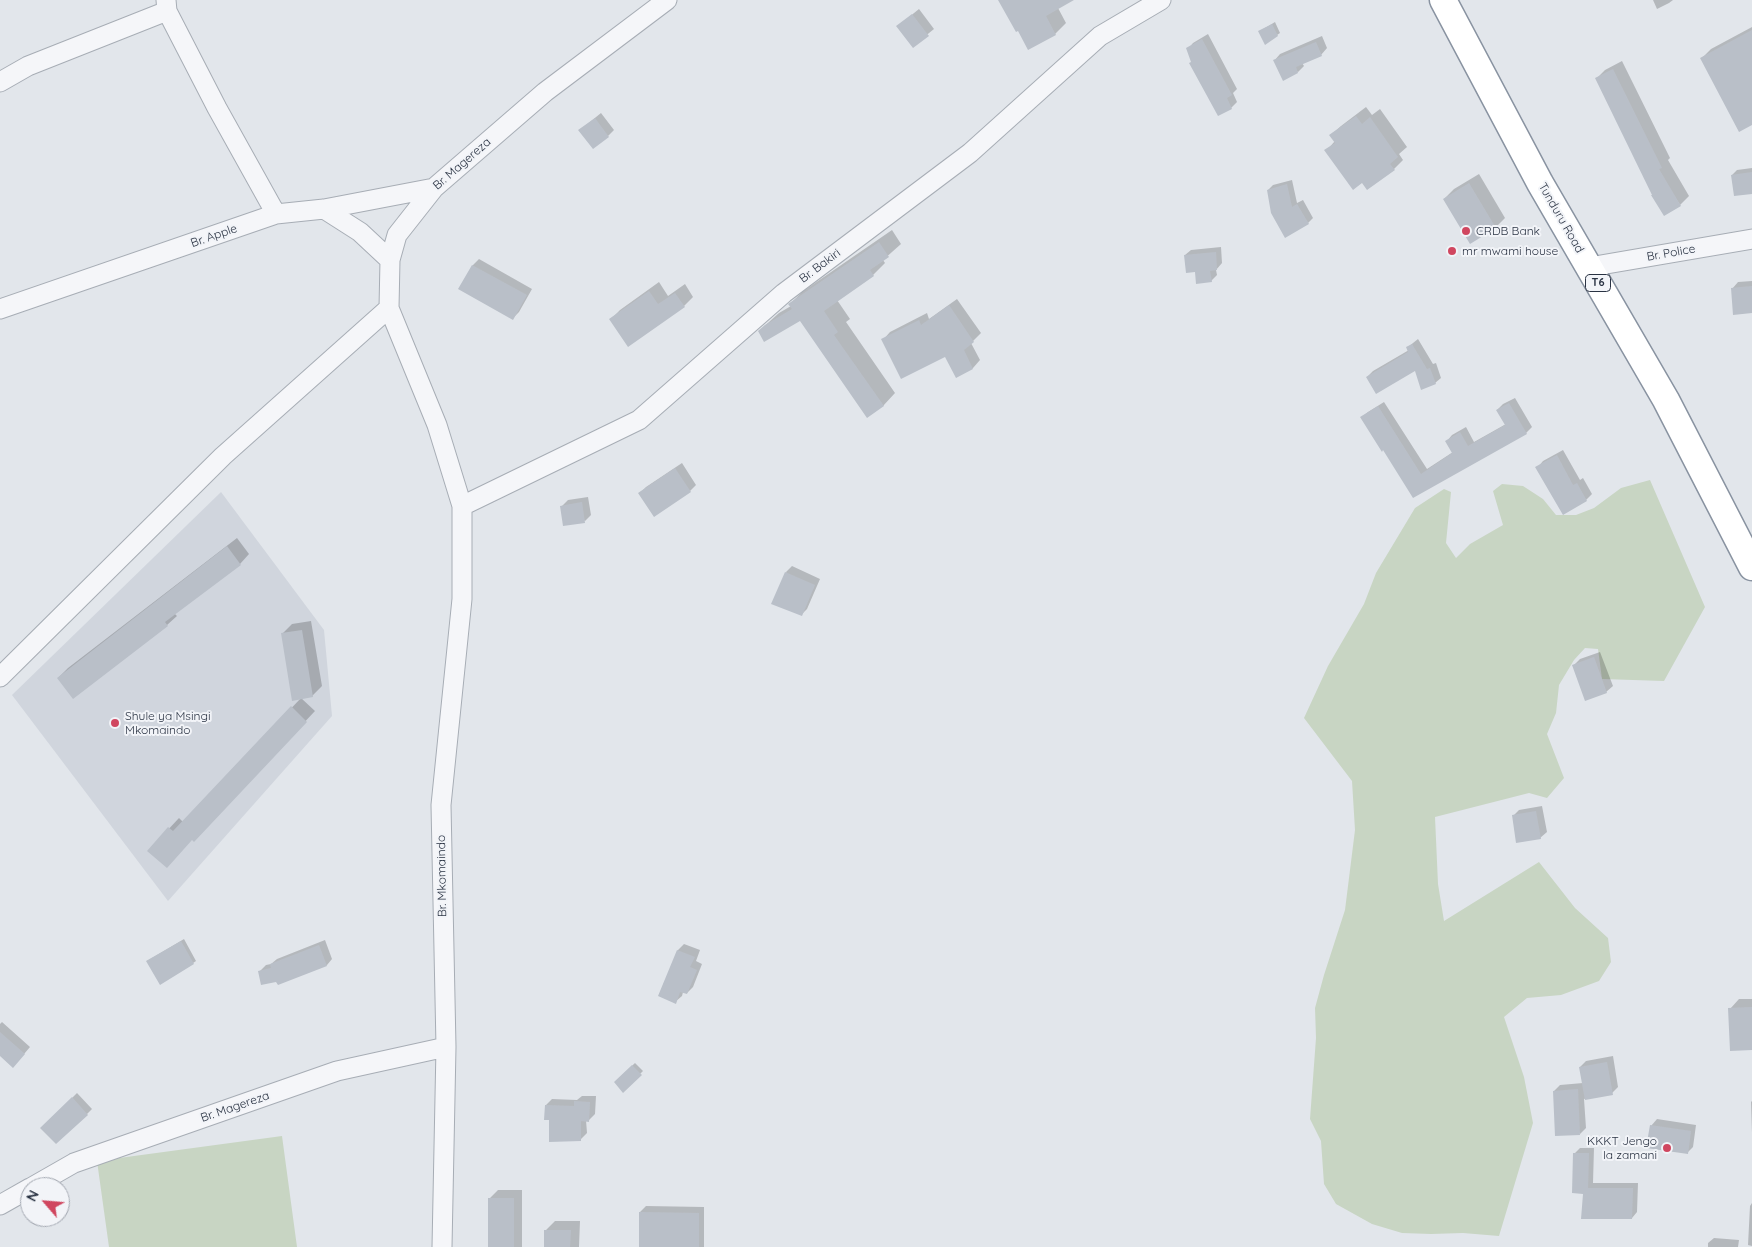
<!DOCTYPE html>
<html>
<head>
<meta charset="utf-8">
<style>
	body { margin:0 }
	#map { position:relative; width:1752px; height:1247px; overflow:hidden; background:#e2e6eb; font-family:Quicksand,sans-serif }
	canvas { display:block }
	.north { position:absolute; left:20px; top:1177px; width:50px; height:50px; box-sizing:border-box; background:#f2f4f8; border:1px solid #a2a7b0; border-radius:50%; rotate:297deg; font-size:14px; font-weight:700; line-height:20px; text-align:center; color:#2a3343 }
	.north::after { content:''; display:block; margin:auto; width:18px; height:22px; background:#d0465f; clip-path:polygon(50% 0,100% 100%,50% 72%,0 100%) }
</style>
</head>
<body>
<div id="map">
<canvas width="1752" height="1247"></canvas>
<div class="north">N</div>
</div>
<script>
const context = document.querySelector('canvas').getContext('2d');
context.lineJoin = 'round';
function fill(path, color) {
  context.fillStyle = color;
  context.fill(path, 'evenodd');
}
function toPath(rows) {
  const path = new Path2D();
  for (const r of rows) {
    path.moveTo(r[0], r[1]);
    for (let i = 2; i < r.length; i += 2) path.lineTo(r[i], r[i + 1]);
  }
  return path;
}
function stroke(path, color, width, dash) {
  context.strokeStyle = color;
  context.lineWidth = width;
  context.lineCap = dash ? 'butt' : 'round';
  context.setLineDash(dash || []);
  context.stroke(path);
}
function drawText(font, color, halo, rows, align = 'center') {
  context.font = font + ' Quicksand,sans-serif';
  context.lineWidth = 4;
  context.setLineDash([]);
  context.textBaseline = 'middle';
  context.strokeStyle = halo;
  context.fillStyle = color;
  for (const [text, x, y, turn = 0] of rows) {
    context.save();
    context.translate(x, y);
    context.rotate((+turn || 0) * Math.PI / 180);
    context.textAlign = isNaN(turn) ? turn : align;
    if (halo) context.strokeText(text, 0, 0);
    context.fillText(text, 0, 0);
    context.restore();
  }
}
const built = toPath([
	[221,492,324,630,332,716,168,901,12,695]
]);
const green = toPath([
	[1650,480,1705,607,1664,681,1602,679,1598,649,1585,648,1574,660,1559,685,1556,713,1547,734,1564,778,1547,798,1529,793,1435,817,1438,884,1444,921,1539,862,1575,908,1608,938,1611,962,1599,981,1561,995,1527,998,1504,1017,1524,1077,1533,1123,1499,1236,1463,1233,1431,1234,1402,1233,1372,1224,1336,1204,1324,1184,1321,1141,1310,1119,1316,1038,1315,1008,1324,975,1345,910,1355,830,1352,781,1304,718,1328,666,1364,604,1376,573,1415,508,1444,489,1451,492,1446,543,1456,558,1470,544,1503,525,1493,491,1502,484,1523,486,1543,499,1556,515,1576,515,1594,508,1621,488],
	[282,1136,297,1247,109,1247,97,1161]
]);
const shadow = toPath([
	[1004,0,1068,0,1058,8,1066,23,1055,34],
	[1653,0,1673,0,1669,3,1657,9],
	[919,9,934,29,913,46,898,26],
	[1275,22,1280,33,1277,35,1260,31],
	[1752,27,1752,124,1701,59,1711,49],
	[1208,34,1237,89,1233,93,1237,102,1231,108,1192,62,1188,49,1193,43],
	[1322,36,1327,48,1321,55,1302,63,1304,66,1298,72,1274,61,1280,54],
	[1622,61,1670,158,1668,160,1689,196,1680,205,1596,79,1605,70],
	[1366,107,1372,115,1380,109,1407,147,1399,154,1403,160,1394,169,1362,181,1326,151,1335,141,1331,135,1341,126],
	[601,113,614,130,608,136,580,130],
	[1752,168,1752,193,1732,175,1737,170],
	[1479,174,1505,218,1496,227,1470,243,1444,199,1454,189],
	[1292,180,1297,203,1303,200,1313,218,1308,223,1268,190,1273,185],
	[892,230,901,244,883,260,885,263,873,275,837,300,850,319,846,322,895,393,883,406,800,319,759,331,779,313,791,306,790,304,802,292],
	[1221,247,1222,263,1216,270,1217,275,1211,281,1185,255,1191,250],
	[479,259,532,289,519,312,513,318,460,289,473,265],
	[1752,281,1752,312,1732,289,1738,282],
	[659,282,668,296,685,284,693,297,684,306,611,319,620,310],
	[957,299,981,333,971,343,980,360,973,368,956,376,946,355,883,340,890,332,927,313,929,319],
	[1418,339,1433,364,1436,363,1441,378,1435,383,1415,369,1367,377,1373,371,1409,350,1408,347],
	[1515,398,1532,427,1526,433,1413,497,1384,449,1362,417,1368,412,1384,402,1427,469,1453,452,1447,441,1452,435,1466,427,1474,442,1506,424,1497,410,1503,404],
	[1563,450,1580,480,1583,478,1592,494,1586,500,1537,468,1543,461],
	[682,463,696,485,690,491,654,515,640,493,646,487],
	[588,497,591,515,585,521,562,506,568,500],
	[237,538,249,554,240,564,174,613,177,616,167,625,58,678,68,668],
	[792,566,820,579,807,609,801,615,786,572],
	[311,621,322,686,312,696,282,634,292,624],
	[1600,652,1613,686,1606,692,1574,665,1580,659],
	[301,698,315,711,203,830,193,839,149,850,179,818,183,822],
	[1542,806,1547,832,1540,838,1513,816,1519,810],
	[184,939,196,961,193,963,147,961],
	[325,940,332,959,327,965,278,984,277,980,260,971,266,965,271,964,277,959],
	[684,944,700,950,696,961,702,964,693,987,687,993,683,992,682,996,675,1002,659,995,678,950],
	[1739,999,1752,999,1752,1048,1730,1009],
	[2,1022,30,1047,19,1060,0,1055,0,1024],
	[1613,1056,1618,1087,1612,1093,1584,1099,1586,1128,1580,1134,1554,1091,1560,1085,1583,1083,1580,1067,1586,1061],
	[635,1063,643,1071,623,1091,615,1082],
	[77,1093,92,1109,87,1114,42,1128],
	[582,1096,596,1096,595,1114,589,1120,586,1120,587,1133,580,1140,546,1105,552,1099,577,1100],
	[1752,1101,1752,1133,1751,1102],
	[1657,1119,1696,1125,1693,1147,1687,1153,1651,1126],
	[1580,1148,1594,1148,1593,1183,1638,1183,1637,1212,1632,1218,1584,1192,1574,1154],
	[498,1190,522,1190,522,1247,489,1247,489,1199],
	[1752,1203,1752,1246,1748,1245,1750,1206],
	[646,1206,704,1207,704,1247,641,1247,640,1212],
	[555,1221,580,1221,579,1247,545,1247,546,1230],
	[1714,1238,1739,1240,1738,1247,1708,1247,1708,1243]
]);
const building = toPath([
	[998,0,1074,0,1046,16,1056,35,1028,50,1018,31,1016,32],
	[912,14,929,36,913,48,896,26],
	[1272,24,1278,36,1265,45,1258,31],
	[1752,30,1752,125,1739,132,1700,58],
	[1202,39,1232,95,1227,98,1232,109,1218,116,1189,63,1191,62,1186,48],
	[1316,42,1322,56,1296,67,1298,73,1283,81,1273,60],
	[1613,69,1662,168,1659,169,1681,206,1664,216,1651,195,1652,195,1595,78],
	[1356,116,1362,124,1370,117,1398,157,1390,164,1395,170,1367,190,1362,183,1353,190,1324,150,1335,143,1329,135],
	[595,118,609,137,593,149,578,130],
	[1752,172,1752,194,1734,196,1731,175],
	[1469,183,1496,228,1470,244,1443,199],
	[1287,184,1292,207,1297,204,1309,224,1285,238,1271,213,1267,190],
	[879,242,889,257,870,270,874,276,824,311,838,332,834,335,884,406,867,418,800,321,764,342,758,331,765,325,792,309,788,304],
	[1216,252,1217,270,1210,271,1212,282,1196,284,1195,272,1186,273,1184,255],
	[472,265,527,295,513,320,458,289],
	[1752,286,1752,313,1733,315,1731,288],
	[649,291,658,304,675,293,685,307,628,347,609,319],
	[949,305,974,342,964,350,973,369,956,378,945,357,901,379,881,339,919,320,921,325],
	[1412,344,1427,369,1430,368,1436,384,1421,390,1415,371,1376,394,1366,377,1408,352,1406,347],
	[1509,403,1527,434,1413,498,1383,450,1382,452,1360,417,1378,406,1421,474,1452,453,1445,441,1460,432,1468,446,1505,425,1496,410],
	[1557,455,1573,485,1577,483,1587,501,1563,515,1535,467],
	[675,468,691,492,654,517,638,493],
	[582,502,585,523,563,526,560,506],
	[227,546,241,565,165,622,168,626,73,699,57,678],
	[785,572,815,585,802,616,771,604],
	[302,630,313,697,292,701,281,633],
	[1594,657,1607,693,1585,701,1572,665],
	[291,706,307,722,194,842,192,840,167,868,147,851,168,827,173,831],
	[1536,811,1541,839,1516,843,1512,815],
	[181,941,194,964,160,985,146,961],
	[319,945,327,966,278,985,276,982,261,985,258,971,271,968,270,964],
	[677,950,695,957,690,967,697,970,687,994,680,992,676,1004,658,996],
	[1752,1007,1752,1050,1730,1051,1728,1008],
	[0,1032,25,1054,13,1068,0,1056],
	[1607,1062,1613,1095,1585,1100,1579,1067],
	[632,1065,642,1075,623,1093,614,1082],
	[1578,1089,1580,1135,1555,1136,1553,1091],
	[72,1097,88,1115,56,1144,40,1128],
	[574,1101,590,1102,589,1122,581,1121,581,1141,549,1142,549,1120,544,1120,545,1105,574,1106],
	[1650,1125,1691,1131,1688,1154,1646,1148],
	[1573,1153,1589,1153,1588,1188,1633,1188,1632,1219,1581,1219,1583,1194,1572,1193],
	[488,1198,514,1198,514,1247,488,1247],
	[639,1212,699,1213,699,1247,639,1247],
	[544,1230,571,1230,570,1247,544,1247]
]);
const minor = toPath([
	[166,0,167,11,217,108,276,214],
	[0,82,28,66,167,11],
	[324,209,360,232,390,260],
	[1589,267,1752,239],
	[0,309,276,214,324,209,434,188],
	[462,506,639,420,784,293,970,153,1100,36,1161,0],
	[0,677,223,456,389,308],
	[32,1187,74,1163,337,1071,446,1047],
	[0,1205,30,1188],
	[442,1247,446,1047,441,805,462,599,462,506,437,425,389,308,390,260,397,235,434,188,545,92,667,0]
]);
const highway = toPath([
	[1443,0,1540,183,1666,400,1752,567]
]);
const markers = [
	[1466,231,5,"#d0465f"],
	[1452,251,5,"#d0465f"],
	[115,723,5,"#d0465f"],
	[1667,1148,5,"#d0465f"]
];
const shields = [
	[1598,283,25]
];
const shieldNames = [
	["T6",1598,283]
];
const streetNames = [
	["Br. Magereza",462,164,-41],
	["Tunduru Road",1561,218,60],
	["Br. Apple",214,236,-19],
	["Br. Police",1671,253,-10],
	["Br. Bakiri",820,266,-37],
	["Br. Mkomaindo",442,876,-91],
	["Br. Magereza",235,1107,-19]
];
const poiNames = [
	["CRDB Bank",1476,231],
	["mr mwami house",1462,251],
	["Shule ya Msingi",125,716],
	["Mkomaindo",125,730],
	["KKKT Jengo",1657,1141,"right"],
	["la zamani",1657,1155,"right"]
];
fill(built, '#d0d5dd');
fill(green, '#c8d5c3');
fill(shadow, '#0003');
fill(building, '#b9bfc8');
stroke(minor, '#a7adb5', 21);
stroke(highway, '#8993a1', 29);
stroke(minor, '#f5f6f9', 19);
stroke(highway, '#fff', 26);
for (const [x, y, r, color] of markers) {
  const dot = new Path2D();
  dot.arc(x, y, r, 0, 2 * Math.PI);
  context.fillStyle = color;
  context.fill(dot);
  stroke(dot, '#f2f4f8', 2);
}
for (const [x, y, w] of shields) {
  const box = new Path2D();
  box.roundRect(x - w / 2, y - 8.5, w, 17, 4);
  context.fillStyle = '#f2f4f8';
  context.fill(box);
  stroke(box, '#2a3343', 1);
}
drawText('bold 11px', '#2a3343', null, shieldNames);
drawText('12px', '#2a3343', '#f2f4f8', streetNames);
drawText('12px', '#2a3343', '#f2f4f8', poiNames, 'left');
</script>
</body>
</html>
